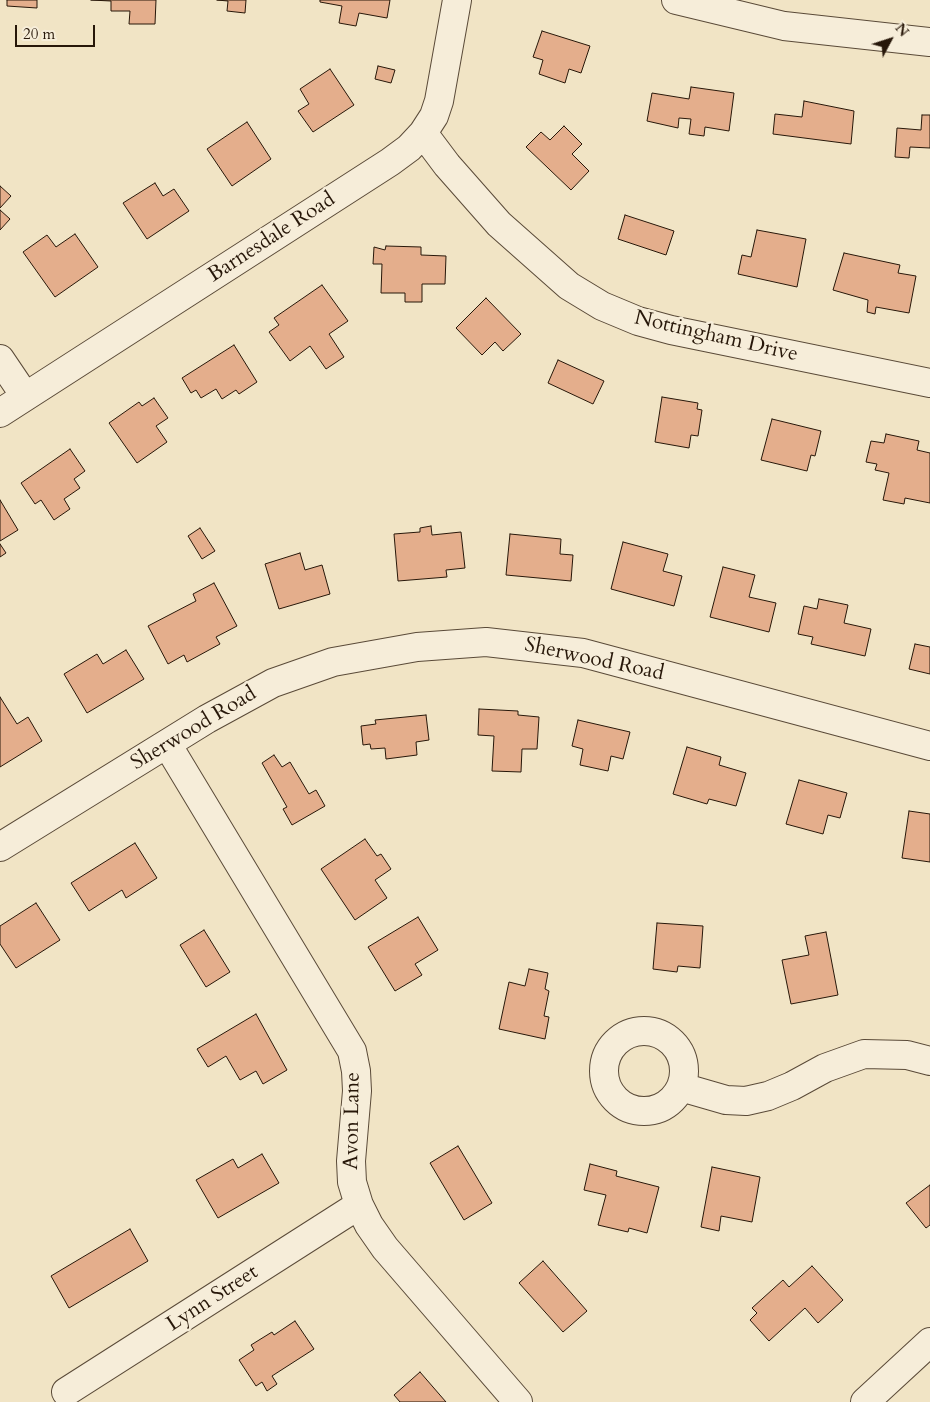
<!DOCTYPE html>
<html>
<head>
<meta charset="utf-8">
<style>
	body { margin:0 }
	#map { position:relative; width:930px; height:1402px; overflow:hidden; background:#f1e4c5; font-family:Cardo,serif }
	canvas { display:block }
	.north { position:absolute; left:865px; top:15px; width:50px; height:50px; -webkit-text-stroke:4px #f6edd9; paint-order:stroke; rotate:50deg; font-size:14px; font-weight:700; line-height:20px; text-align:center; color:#271709 }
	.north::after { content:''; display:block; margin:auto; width:18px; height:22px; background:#271709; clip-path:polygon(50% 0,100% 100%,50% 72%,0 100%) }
	.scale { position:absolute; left:15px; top:25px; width:80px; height:22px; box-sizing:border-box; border:2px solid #271709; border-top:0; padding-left:6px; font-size:15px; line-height:18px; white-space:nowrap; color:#271709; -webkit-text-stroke:4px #f6edd9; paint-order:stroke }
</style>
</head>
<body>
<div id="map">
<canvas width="930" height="1402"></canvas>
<div class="north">N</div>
<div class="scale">20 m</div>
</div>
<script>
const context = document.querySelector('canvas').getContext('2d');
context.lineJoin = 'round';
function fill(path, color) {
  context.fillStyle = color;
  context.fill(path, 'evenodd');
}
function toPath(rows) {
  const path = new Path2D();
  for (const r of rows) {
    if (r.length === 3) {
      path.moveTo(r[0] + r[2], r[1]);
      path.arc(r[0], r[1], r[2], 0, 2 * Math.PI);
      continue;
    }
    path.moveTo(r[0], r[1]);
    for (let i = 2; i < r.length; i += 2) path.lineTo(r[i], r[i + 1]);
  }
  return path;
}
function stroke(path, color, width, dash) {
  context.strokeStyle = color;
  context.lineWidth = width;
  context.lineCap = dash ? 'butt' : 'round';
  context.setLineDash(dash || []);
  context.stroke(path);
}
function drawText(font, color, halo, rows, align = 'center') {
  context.font = font + ' Cardo,serif';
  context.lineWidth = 5;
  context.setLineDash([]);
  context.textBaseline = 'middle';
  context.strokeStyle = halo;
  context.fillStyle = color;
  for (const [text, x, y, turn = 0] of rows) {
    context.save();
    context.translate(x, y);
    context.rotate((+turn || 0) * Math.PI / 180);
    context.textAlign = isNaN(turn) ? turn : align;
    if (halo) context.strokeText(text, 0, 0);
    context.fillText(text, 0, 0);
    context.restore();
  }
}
const building = toPath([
	[7,0,37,0,37,8,7,6,7,0],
	[91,0,156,0,155,24,129,24,130,11,111,11,111,1,91,0],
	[217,0,246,0,245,13,227,11,228,1,217,0],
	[320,0,390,0,387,18,359,13,356,26,339,23,342,6,320,2,320,0],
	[542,31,590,46,581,73,569,69,565,83,539,74,543,60,533,57,542,31],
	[378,66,395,70,391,83,375,79,378,66],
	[330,69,354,105,313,132,298,111,309,104,300,89,330,69],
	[691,87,734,93,729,131,705,127,704,136,689,134,691,119,679,118,678,128,647,121,652,93,689,99,691,87],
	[804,101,854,111,851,144,773,134,775,114,802,117,804,101],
	[922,115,930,115,930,148,910,147,909,158,895,157,897,128,921,130,922,115],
	[247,122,271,159,232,186,207,149,247,122],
	[564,126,582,144,572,154,589,171,571,190,526,147,541,132,550,140,564,126],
	[155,183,163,196,174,189,189,211,147,239,123,203,155,183],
	[0,186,11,196,0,208,0,186],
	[0,210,10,219,0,230,0,210],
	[625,215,674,231,666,255,618,239,625,215],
	[757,230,806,239,797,287,738,274,742,255,751,257,757,230],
	[75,234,98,267,55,297,23,252,47,235,56,247,75,234],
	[386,246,421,247,421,255,446,256,445,284,422,284,422,302,405,302,405,293,381,293,382,264,373,264,374,247,385,250,386,246],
	[844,253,900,265,898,273,916,276,909,313,876,307,875,314,867,312,868,300,833,290,844,253],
	[322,285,348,321,329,334,344,357,326,369,310,346,290,361,269,332,279,325,274,318,322,285],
	[486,298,521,334,503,351,495,342,482,355,456,328,486,298],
	[234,345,257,382,239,394,236,390,222,399,216,389,201,398,196,390,191,393,182,378,234,345],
	[558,360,604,381,593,404,548,383,558,360],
	[662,397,698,403,697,409,702,410,698,436,691,435,689,448,655,442,662,397],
	[154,398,168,418,156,426,167,442,137,463,109,423,139,402,142,406,154,398],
	[772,419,821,431,815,456,811,455,807,471,761,460,772,419],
	[886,434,919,441,917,450,930,453,930,503,905,498,904,504,883,500,889,473,875,470,877,464,866,462,871,441,884,443,886,434],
	[70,449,85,471,74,479,80,488,64,499,70,509,54,520,41,500,35,504,21,483,70,449],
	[0,500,18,530,0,541,0,500],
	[431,526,432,535,461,532,465,568,446,570,447,577,398,581,394,534,420,532,420,528,431,526],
	[200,528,215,551,202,559,188,536,200,528],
	[510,534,561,539,560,554,573,555,571,581,506,575,510,534],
	[623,542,668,554,663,571,682,576,674,606,611,589,623,542],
	[0,544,6,553,0,557,0,544],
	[300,553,305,570,322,565,330,594,279,609,265,564,300,553],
	[723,567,755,575,749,597,776,603,769,632,710,617,723,567],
	[214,583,237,626,216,637,220,644,187,662,184,655,168,664,148,626,196,601,193,594,214,583],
	[819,599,848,605,844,623,871,629,865,656,811,644,813,637,798,634,804,606,817,609,819,599],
	[915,644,930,647,930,674,909,669,915,644],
	[126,650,144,679,87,713,64,674,97,654,103,664,126,650],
	[0,697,17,724,28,717,42,741,0,767,0,697],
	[479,709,518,711,518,715,539,717,537,749,522,749,521,772,492,771,494,736,478,735,479,709],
	[426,715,429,740,416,742,417,755,386,759,385,748,371,749,370,744,363,745,361,726,376,724,375,720,426,715],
	[578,720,630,732,623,759,611,756,608,771,580,765,583,749,572,746,578,720],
	[687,747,721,757,719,765,746,773,736,806,709,799,707,804,673,794,687,747],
	[274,755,282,767,290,762,309,794,316,790,325,806,292,825,283,809,287,807,262,763,274,755],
	[799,780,847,793,840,818,828,815,823,834,786,824,799,780],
	[909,811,930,814,930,862,902,858,909,811],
	[365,839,377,856,381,854,391,869,375,880,387,898,355,920,321,869,365,839],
	[135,843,157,878,126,898,122,890,89,911,71,883,135,843],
	[36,903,60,940,16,968,0,944,0,926,36,903],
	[418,917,438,950,415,964,422,975,395,991,368,947,418,917],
	[657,923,703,926,700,968,678,966,677,972,653,969,657,923],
	[204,930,230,972,206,987,180,945,204,930],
	[826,932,838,995,791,1004,782,960,809,955,805,936,826,932],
	[529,969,548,973,545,989,549,991,544,1016,549,1017,545,1039,499,1029,509,982,525,986,529,969],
	[256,1014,287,1070,263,1084,256,1071,240,1080,226,1056,208,1067,197,1049,256,1014],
	[458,1146,492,1203,464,1220,430,1163,458,1146],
	[262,1154,279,1183,218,1218,196,1180,233,1159,238,1168,262,1154],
	[590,1164,617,1171,616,1176,659,1187,647,1233,629,1228,628,1232,598,1225,606,1195,584,1190,590,1164],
	[712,1167,760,1177,752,1222,721,1216,719,1231,701,1227,712,1167],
	[930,1185,930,1225,926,1228,906,1203,930,1185],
	[130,1229,148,1261,69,1308,51,1276,130,1229],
	[543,1261,587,1311,563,1332,519,1283,543,1261],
	[812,1266,843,1300,818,1323,805,1308,769,1341,750,1320,757,1313,752,1308,783,1280,789,1287,812,1266],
	[295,1321,314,1349,272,1376,277,1384,267,1391,262,1382,256,1386,239,1360,254,1350,251,1345,272,1332,274,1335,295,1321],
	[420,1372,446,1402,400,1402,394,1395,420,1372]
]);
const minor = toPath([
	[676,0,784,26,930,42],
	[423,133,447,165,499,224,569,286,602,306,638,321,671,330,930,383],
	[0,359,25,396],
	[0,413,390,162,409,148,423,133,434,116,439,101,457,0],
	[167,744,352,1051,356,1071,357,1091,351,1161,352,1182,359,1205,369,1225,385,1248,518,1402],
	[0,847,207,719,273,683,333,662,417,647,486,642,583,653,930,746],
	[644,1071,40],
	[681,1087,726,1100,746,1101,768,1096,792,1086,825,1068,864,1054,907,1055,930,1061],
	[66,1392,359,1205],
	[865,1402,930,1342]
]);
const streetNames = [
	["Barnesdale Road",272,238,-33],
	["Nottingham Drive",716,337,13],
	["Sherwood Road",594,660,12],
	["Sherwood Road",194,729,-31],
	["Avon Lane",353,1121,-89],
	["Lynn Street",213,1299,-33]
];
fill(building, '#e4ae8c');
stroke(building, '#271709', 1);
stroke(minor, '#5a4a38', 30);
stroke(minor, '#f6edd9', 28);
drawText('21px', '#271709', '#f6edd9', streetNames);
</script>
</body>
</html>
